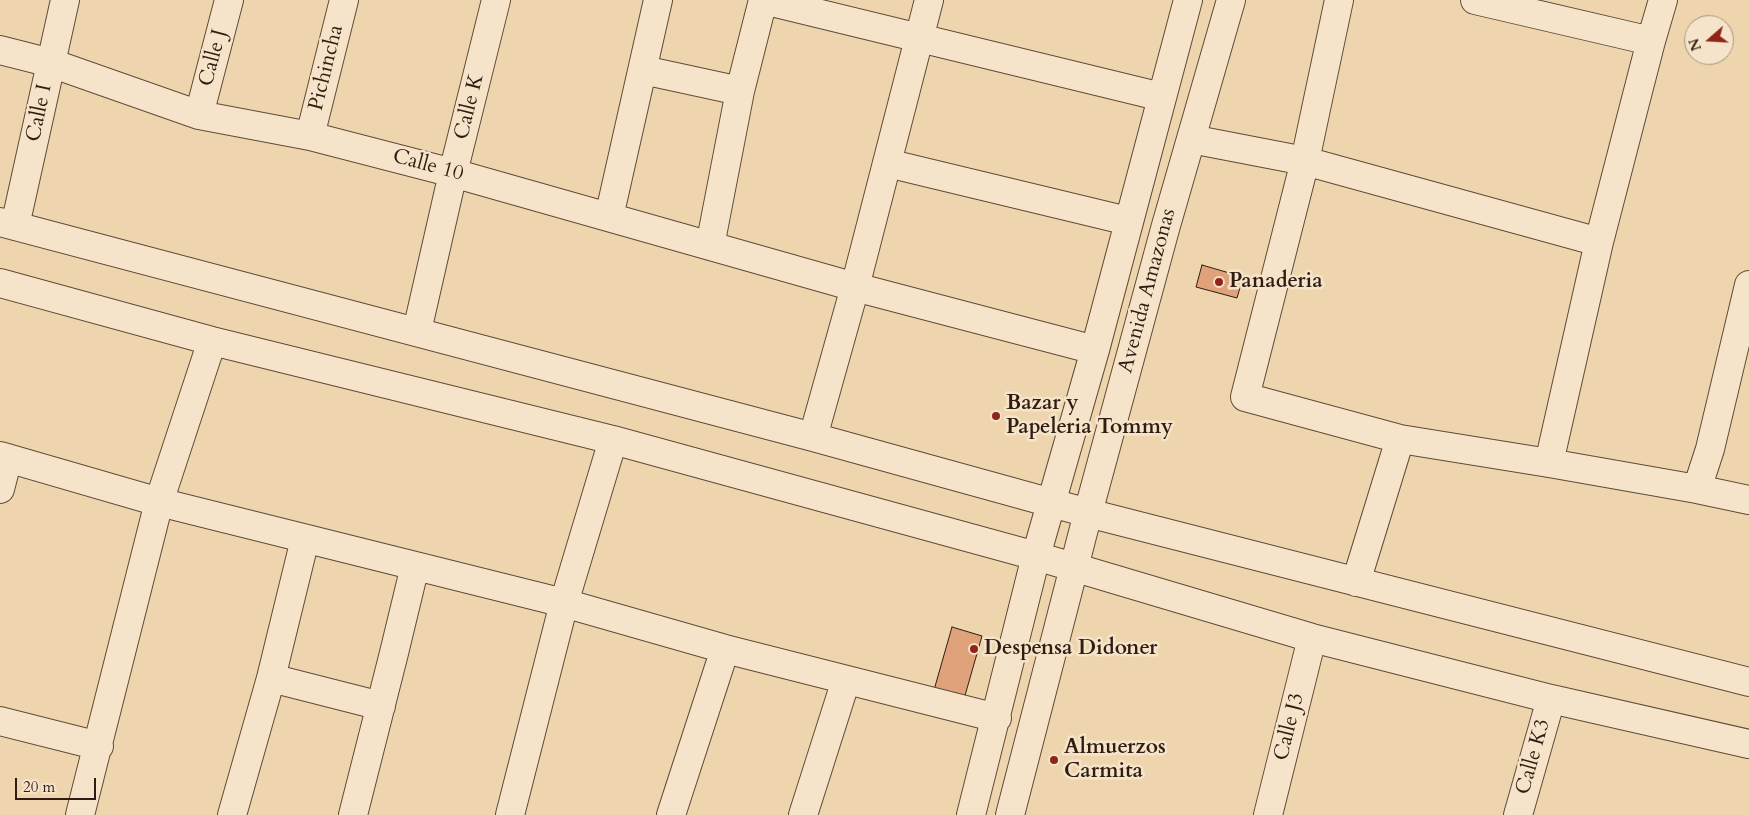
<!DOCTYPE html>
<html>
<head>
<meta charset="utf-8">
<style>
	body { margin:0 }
	#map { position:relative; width:1749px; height:815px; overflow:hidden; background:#efd5ad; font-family:Cardo,serif }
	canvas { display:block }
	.north { position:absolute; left:1684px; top:15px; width:50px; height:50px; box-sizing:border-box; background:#f5e4ca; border:1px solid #a69480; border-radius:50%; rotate:251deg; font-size:14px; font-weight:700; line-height:20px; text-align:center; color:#301c11 }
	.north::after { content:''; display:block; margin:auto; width:18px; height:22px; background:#8f2418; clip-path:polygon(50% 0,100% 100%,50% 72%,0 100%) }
	.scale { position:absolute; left:15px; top:778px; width:81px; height:22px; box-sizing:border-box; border:2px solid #301c11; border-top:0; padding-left:6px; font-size:15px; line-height:18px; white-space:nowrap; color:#301c11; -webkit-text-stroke:4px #f5e4ca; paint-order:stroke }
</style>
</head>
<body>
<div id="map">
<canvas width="1749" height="815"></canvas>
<div class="north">N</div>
<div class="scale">20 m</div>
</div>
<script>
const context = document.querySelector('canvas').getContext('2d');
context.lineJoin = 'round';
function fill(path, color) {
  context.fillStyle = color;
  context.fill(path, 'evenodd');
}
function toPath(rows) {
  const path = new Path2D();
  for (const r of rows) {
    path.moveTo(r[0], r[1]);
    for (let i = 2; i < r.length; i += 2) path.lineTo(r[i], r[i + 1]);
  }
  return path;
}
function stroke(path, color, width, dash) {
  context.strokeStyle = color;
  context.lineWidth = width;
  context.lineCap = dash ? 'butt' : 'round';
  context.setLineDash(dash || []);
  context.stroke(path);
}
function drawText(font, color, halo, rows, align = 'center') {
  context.font = font + ' Cardo,serif';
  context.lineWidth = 5;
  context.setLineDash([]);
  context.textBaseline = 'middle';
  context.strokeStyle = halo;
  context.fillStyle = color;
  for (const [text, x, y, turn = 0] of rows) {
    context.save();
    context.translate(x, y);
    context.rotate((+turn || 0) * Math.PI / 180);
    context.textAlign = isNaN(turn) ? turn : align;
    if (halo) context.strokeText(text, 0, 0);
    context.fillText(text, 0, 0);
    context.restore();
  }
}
const building = toPath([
	[1202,265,1243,277,1237,298,1196,287,1202,265],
	[952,627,982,636,964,699,934,690,952,627]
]);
const minor = toPath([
	[763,0,1162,97],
	[1339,0,1305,161,1245,397,1400,439,1549,463,1697,489,1749,500],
	[1475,0,1651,41,1599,242,1549,463],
	[1651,41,1663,0],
	[0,50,51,63,199,115,310,136,453,173,855,287,1095,350],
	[643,70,740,91],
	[199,115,229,0],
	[310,136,344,0],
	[1191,139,1305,161,1599,242],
	[887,163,1128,221],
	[609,217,658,0],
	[0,222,813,437,1088,513,1749,682],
	[15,226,65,0],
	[710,246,740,91,763,0],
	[0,283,212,341,613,440,1036,556,1312,638,1551,699,1749,744],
	[417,331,453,173,496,0],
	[813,437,855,287,929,0],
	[0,456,159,502,564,603,725,649,997,718],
	[0,489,8,458],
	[1697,489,1710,449,1749,285],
	[1356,582,1400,439],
	[271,678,381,706],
	[0,721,99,746],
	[80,815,159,502,212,341],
	[232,815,271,678,305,539],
	[353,815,394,653,415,566],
	[510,815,564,603,613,440],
	[671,815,725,649],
	[803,815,846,680],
	[971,815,1036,556,1095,350,1188,0],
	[1010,815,1088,513,1165,229,1231,0],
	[1268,815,1312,638],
	[1518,815,1551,699]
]);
const markers = [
	[1219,282,5,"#8f2418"],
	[996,416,5,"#8f2418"],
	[974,649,5,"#8f2418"],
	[1054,760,5,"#8f2418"]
];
const streetNames = [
	["Calle J",214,58,-75],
	["Pichincha",327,68,-76],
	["Calle K",470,107,-76],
	["Calle I",40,113,-78],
	["Calle 10",428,166,15],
	["Avenida Amazonas",1148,291,-75],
	["Calle J3",1290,727,-76],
	["Calle K3",1534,757,-74]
];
const poiNames = [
	["Panaderia",1229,282],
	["Bazar y",1006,404],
	["Papeleria Tommy",1006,428],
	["Despensa Didoner",984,649],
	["Almuerzos",1064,748],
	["Carmita",1064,772]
];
fill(building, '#dfa27a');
stroke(building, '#301c11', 1);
stroke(minor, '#604a38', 30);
stroke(minor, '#f5e4ca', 28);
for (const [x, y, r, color] of markers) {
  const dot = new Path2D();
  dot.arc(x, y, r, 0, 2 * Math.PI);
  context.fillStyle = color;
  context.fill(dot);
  stroke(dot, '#f5e4ca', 2);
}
drawText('21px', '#301c11', '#f5e4ca', streetNames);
drawText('bold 21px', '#301c11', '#f5e4ca', poiNames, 'left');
</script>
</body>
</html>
